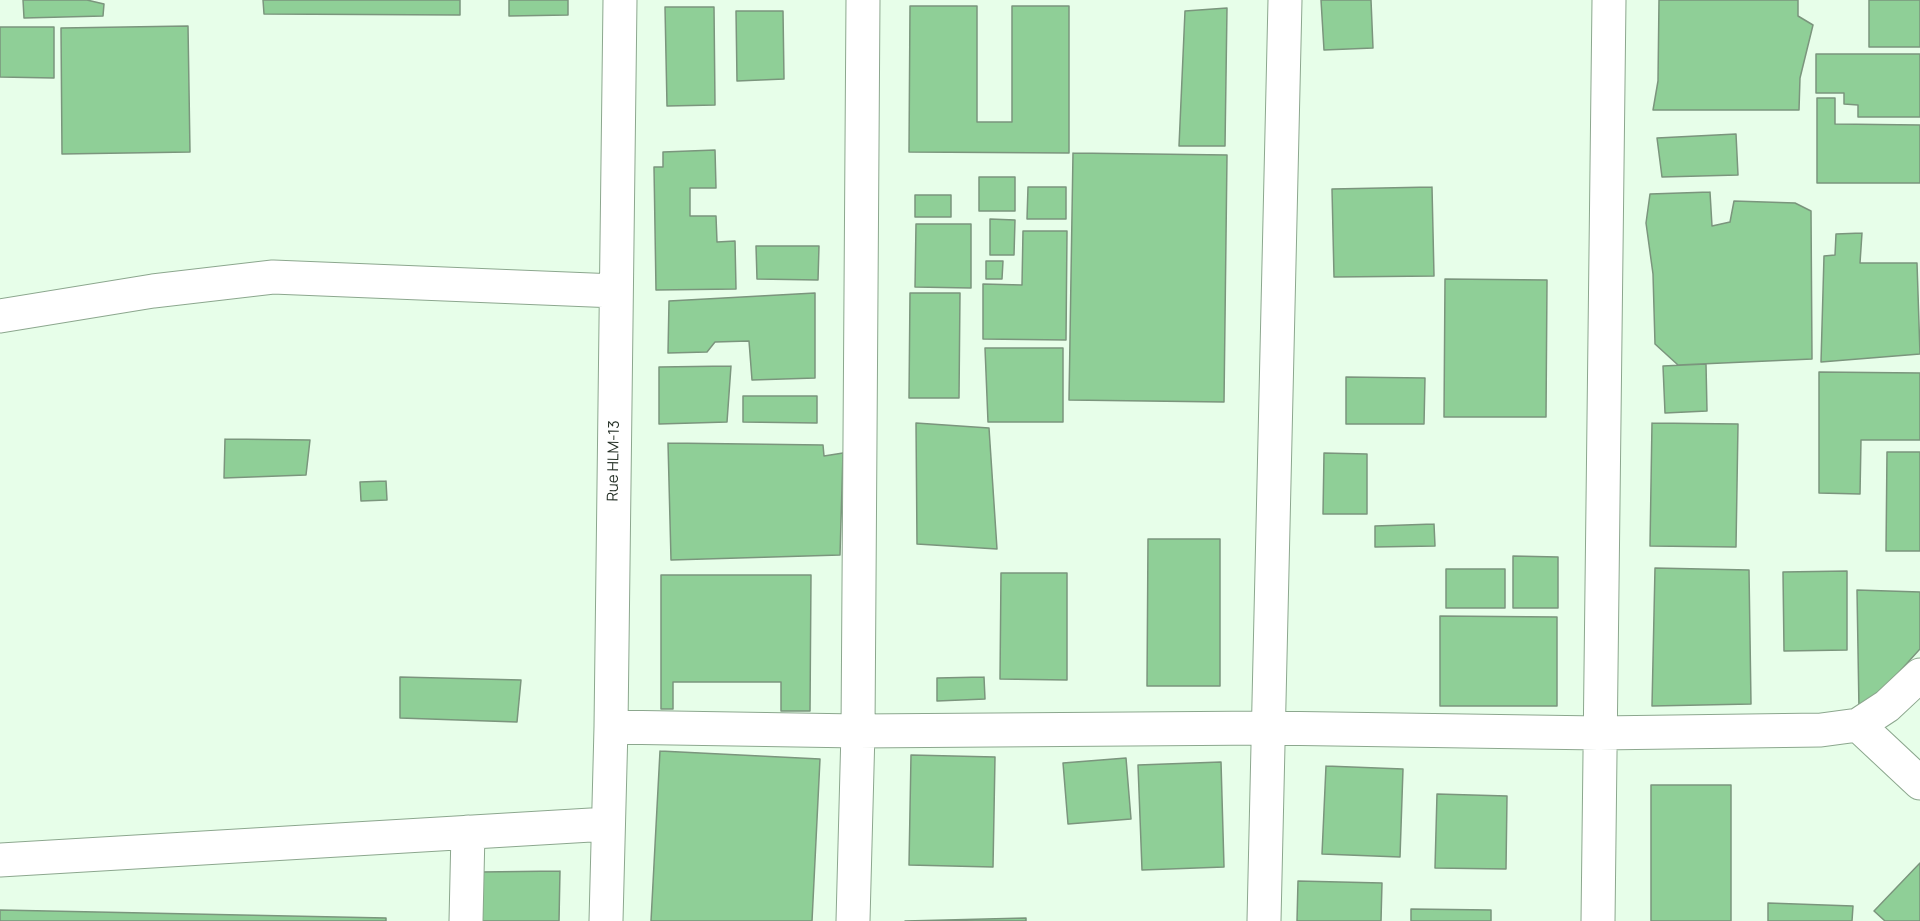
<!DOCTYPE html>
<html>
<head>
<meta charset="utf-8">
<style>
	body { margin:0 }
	canvas { display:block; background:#e7fee9 }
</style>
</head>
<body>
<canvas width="1920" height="921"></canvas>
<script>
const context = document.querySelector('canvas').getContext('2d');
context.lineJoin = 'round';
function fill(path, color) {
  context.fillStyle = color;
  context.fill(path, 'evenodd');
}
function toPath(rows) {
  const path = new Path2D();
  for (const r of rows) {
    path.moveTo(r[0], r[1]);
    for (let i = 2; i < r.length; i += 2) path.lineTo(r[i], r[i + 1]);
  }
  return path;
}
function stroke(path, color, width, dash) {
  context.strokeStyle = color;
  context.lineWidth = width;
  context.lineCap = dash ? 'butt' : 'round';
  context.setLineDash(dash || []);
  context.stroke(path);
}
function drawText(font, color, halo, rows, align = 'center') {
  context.font = font + ' Manrope,sans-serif';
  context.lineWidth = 5;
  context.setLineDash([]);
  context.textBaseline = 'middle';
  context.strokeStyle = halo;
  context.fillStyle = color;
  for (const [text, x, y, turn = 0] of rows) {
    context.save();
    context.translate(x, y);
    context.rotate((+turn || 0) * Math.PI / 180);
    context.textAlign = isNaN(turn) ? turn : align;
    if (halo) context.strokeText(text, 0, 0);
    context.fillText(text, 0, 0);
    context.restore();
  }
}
const building = toPath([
	[23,0,87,0,104,4,103,16,24,18,23,0],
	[263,0,460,0,460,15,264,14,263,0],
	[509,0,568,0,568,15,509,16,509,0],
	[1321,0,1371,0,1373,48,1324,50,1321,0],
	[1659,0,1798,0,1798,16,1813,25,1800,78,1799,110,1653,110,1658,81,1659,0],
	[1869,0,1920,0,1920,47,1869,47,1869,0],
	[910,6,977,6,977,122,1012,122,1012,6,1069,6,1069,153,909,152,910,6],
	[665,7,714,7,715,105,667,106,665,7],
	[1227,8,1225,146,1179,146,1185,11,1227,8],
	[736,11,783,11,784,79,737,81,736,11],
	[188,26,190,152,62,154,61,28,188,26],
	[0,27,54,27,54,78,0,77,0,27],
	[1816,54,1920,54,1920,117,1858,117,1858,105,1844,104,1844,93,1816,93,1816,54],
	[1817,98,1835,98,1835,124,1920,125,1920,183,1817,183,1817,98],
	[1736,134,1738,175,1662,177,1657,138,1736,134],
	[715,150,716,188,690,188,690,216,716,216,717,242,735,241,736,289,656,290,654,167,663,167,663,152,715,150],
	[1073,153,1227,155,1224,402,1069,400,1073,153],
	[979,177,1015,177,1015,211,979,211,979,177],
	[1028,187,1066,187,1066,219,1027,219,1028,187],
	[1432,187,1434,276,1334,277,1332,189,1432,187],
	[1710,192,1712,226,1730,222,1734,201,1795,203,1811,211,1812,359,1678,365,1655,344,1653,274,1646,223,1650,194,1710,192],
	[915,195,951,195,951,217,915,217,915,195],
	[990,219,1015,220,1014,255,990,255,990,219],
	[916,224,971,224,971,288,915,287,916,224],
	[1023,231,1067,231,1066,340,983,339,983,284,1022,285,1023,231],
	[1862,233,1860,263,1917,263,1920,354,1821,362,1824,256,1835,255,1836,234,1862,233],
	[756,246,819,246,818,280,757,279,756,246],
	[986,261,1003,261,1002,279,986,279,986,261],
	[1445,279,1547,280,1546,417,1444,417,1445,279],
	[815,293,815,378,752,380,749,341,715,342,707,352,668,353,669,301,815,293],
	[910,293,960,293,959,398,909,398,910,293],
	[985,348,1063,348,1063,422,988,422,985,348],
	[1706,364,1707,411,1665,413,1663,366,1706,364],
	[731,366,727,422,659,424,659,367,731,366],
	[1819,372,1920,373,1920,440,1861,440,1860,494,1819,493,1819,372],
	[1346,377,1425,378,1424,424,1346,424,1346,377],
	[743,396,817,396,817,423,743,422,743,396],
	[916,423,989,428,997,549,917,544,916,423],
	[1652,423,1738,424,1736,547,1650,546,1652,423],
	[225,439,310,440,306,475,224,478,225,439],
	[668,443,823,445,824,456,843,453,840,555,671,560,668,443],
	[1887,452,1920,452,1920,551,1886,551,1887,452],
	[1324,453,1367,454,1367,514,1323,514,1324,453],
	[386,481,387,500,361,501,360,482,386,481],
	[1434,524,1435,546,1375,547,1375,526,1434,524],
	[1148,539,1220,539,1220,686,1147,686,1148,539],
	[1513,556,1558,557,1558,608,1513,608,1513,556],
	[1655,568,1749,570,1751,704,1652,706,1655,568],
	[1446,569,1505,569,1505,608,1446,608,1446,569],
	[1847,571,1847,650,1784,651,1783,572,1847,571],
	[1001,573,1067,573,1067,680,1000,679,1001,573],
	[661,575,811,575,810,711,781,711,781,682,673,682,673,709,661,709,661,575],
	[1857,590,1920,592,1920,649,1872,702,1859,710,1857,590],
	[1440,616,1557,617,1557,706,1440,706,1440,616],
	[400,677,521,680,517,722,400,718,400,677],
	[984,677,985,699,937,701,937,678,984,677],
	[660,751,820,759,812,921,651,921,660,751],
	[911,755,995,757,993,867,909,865,911,755],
	[1126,758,1131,819,1068,824,1063,763,1126,758],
	[1221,762,1224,867,1142,870,1138,765,1221,762],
	[1326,766,1403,769,1400,857,1322,854,1326,766],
	[1651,785,1731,785,1731,921,1651,921,1651,785],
	[1437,794,1507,796,1506,869,1435,868,1437,794],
	[1920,863,1920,921,1885,921,1874,911,1920,863],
	[560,871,559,921,480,921,481,872,560,871],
	[1298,881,1382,883,1381,921,1297,921,1298,881],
	[1768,903,1853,906,1852,921,1768,921,1768,903],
	[1411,909,1491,910,1491,921,1411,921,1411,909],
	[0,910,386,918,386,921,0,921,0,910],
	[1026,918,1026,921,905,921,1026,918]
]);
const minor = toPath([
	[0,316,153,291,273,277,616,291],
	[1858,725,1920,783],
	[611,727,858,731,1267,728,1599,733,1821,730,1858,725,1887,706,1920,675],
	[0,860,608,824],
	[466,921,468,832],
	[606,921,611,727,620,0],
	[853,921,858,731,863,0],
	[1264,921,1285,0],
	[1598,921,1609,0]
]);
const streetNames = [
	["Rue HLM-13",614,461,-89]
];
fill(building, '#8fcf97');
stroke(building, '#7b957d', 1.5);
stroke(minor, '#8ca78e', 35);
stroke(minor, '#fff', 33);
drawText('15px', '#263127', '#fff', streetNames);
</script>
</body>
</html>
